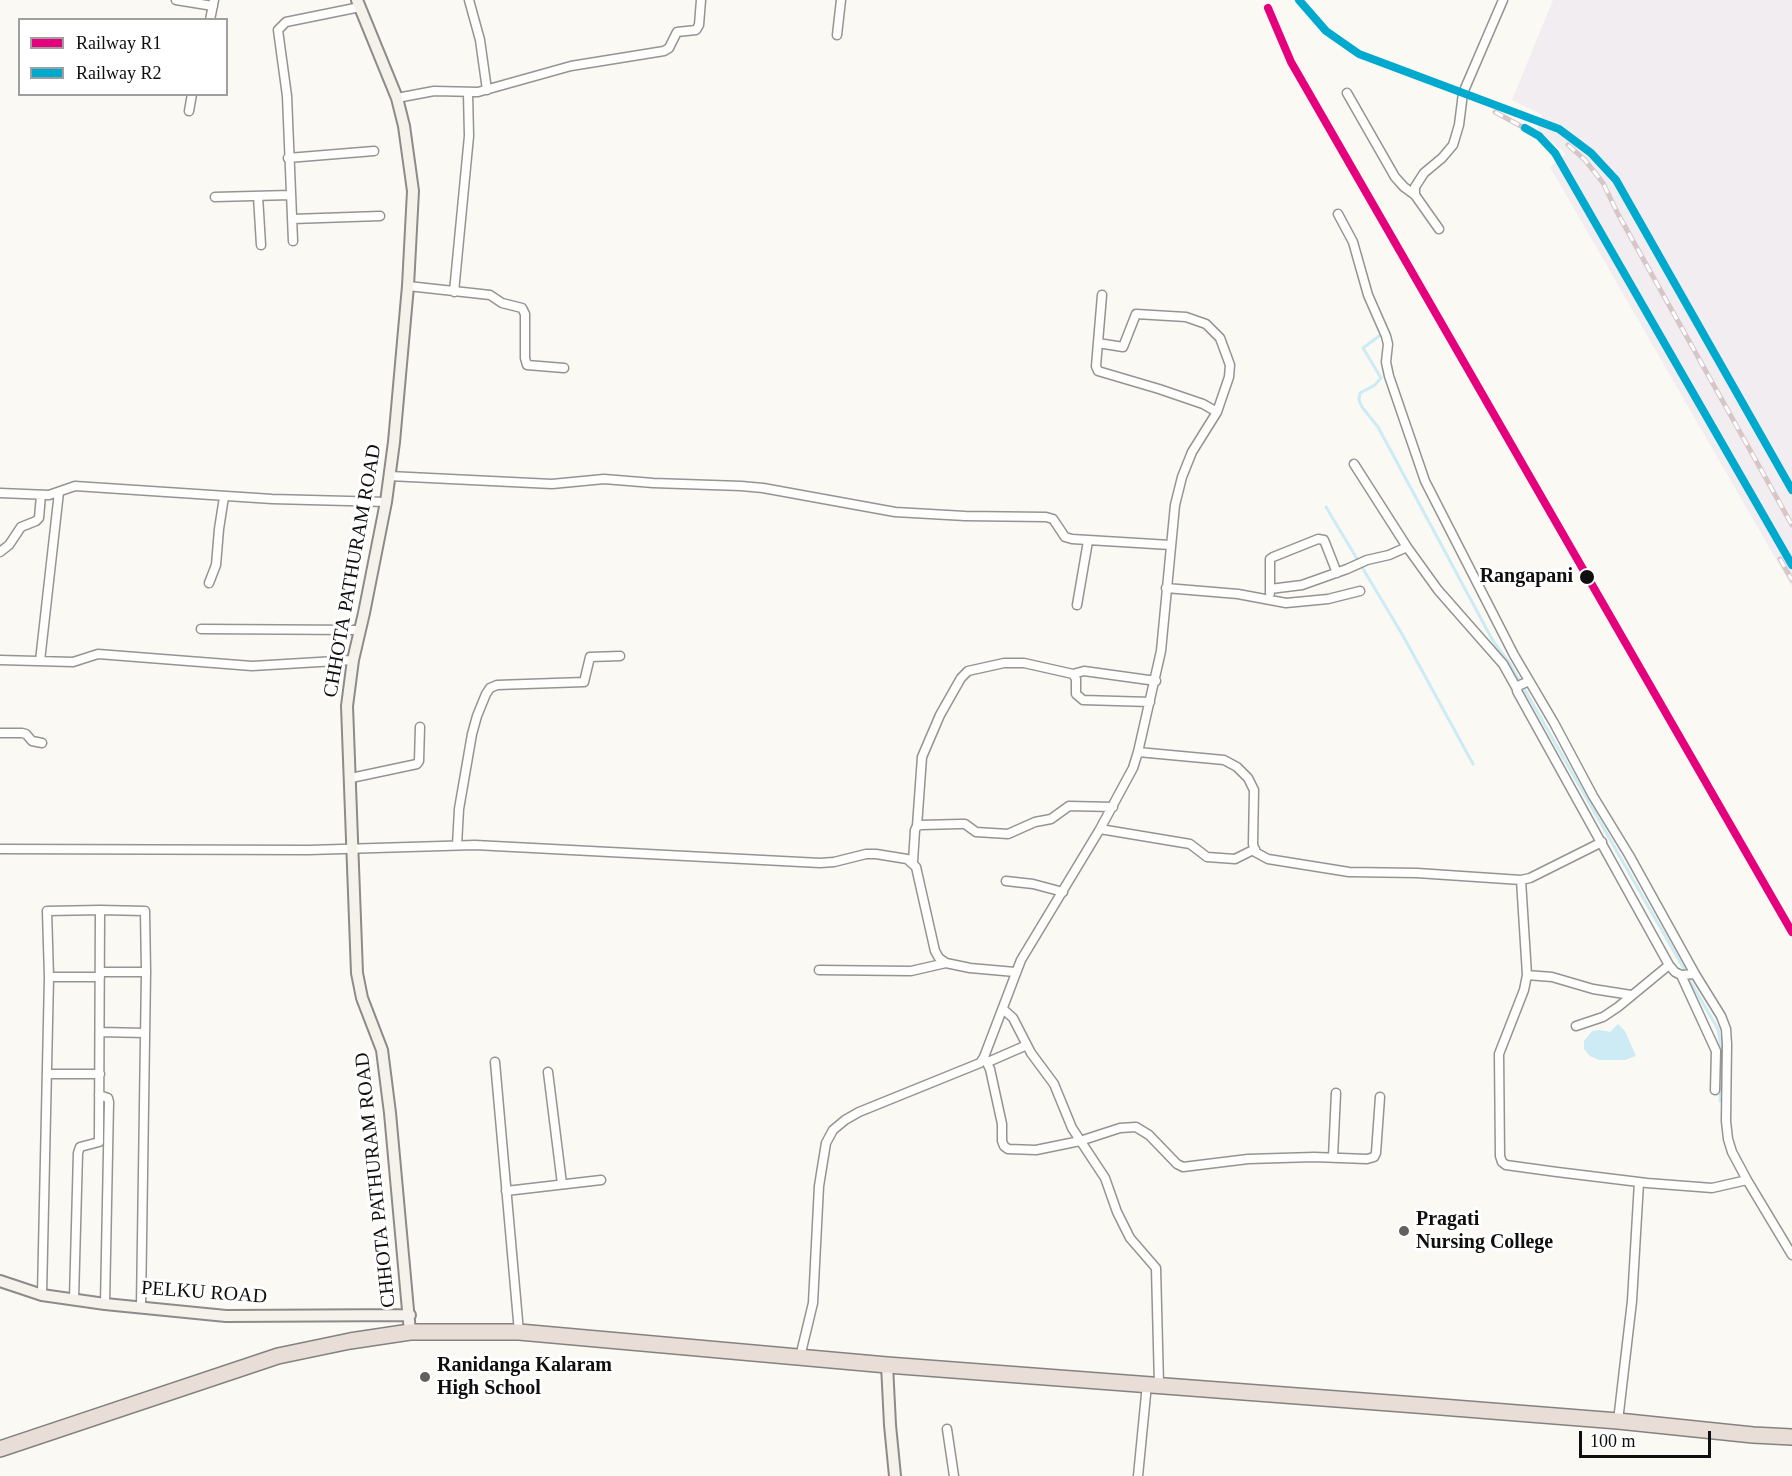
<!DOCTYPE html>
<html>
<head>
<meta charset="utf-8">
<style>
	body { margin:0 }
	#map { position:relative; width:1792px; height:1476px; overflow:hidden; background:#fbf9f4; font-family:Georgia,serif }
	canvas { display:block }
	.legend { position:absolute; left:18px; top:18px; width:210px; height:78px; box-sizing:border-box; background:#fff; border:2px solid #9f9f9f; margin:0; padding:8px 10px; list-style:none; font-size:18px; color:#0f0f0f }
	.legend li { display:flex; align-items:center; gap:12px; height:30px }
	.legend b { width:30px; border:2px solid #9f9f9f }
	.scale { position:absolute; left:1579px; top:1431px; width:132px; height:27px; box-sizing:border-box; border:3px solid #0f0f0f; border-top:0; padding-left:8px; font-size:18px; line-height:21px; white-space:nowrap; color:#0f0f0f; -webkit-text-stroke:4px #fff; paint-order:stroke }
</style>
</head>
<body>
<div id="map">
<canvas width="1792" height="1476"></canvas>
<ul class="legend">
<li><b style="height:8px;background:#e5007d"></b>Railway R1</li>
<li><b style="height:8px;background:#00a9ce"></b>Railway R2</li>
</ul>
<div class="scale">100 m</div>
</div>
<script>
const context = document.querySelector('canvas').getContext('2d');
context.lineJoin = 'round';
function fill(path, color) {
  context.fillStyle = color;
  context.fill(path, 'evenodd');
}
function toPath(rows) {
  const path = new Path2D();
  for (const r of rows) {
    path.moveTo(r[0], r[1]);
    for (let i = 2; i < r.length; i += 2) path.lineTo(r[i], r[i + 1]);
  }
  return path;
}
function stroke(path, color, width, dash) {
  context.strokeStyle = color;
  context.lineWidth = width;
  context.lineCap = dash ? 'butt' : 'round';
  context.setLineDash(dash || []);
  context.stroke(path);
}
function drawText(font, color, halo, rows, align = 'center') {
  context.font = font + ' Georgia,serif';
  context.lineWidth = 6;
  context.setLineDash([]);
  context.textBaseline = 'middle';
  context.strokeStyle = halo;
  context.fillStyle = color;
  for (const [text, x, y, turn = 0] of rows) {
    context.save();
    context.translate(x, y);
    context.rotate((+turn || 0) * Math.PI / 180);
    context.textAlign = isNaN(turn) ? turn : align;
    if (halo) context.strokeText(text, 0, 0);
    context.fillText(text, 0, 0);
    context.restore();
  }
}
const industrial = toPath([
	[1553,0,1792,0,1792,587,1550,167,1566,154,1537,130,1542,115,1512,100]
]);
const water = toPath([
	[1618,1024,1625,1031,1636,1056,1625,1060,1599,1060,1590,1056,1584,1049,1584,1041,1592,1031,1600,1030,1610,1032]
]);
const stream = toPath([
	[1379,336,1363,348,1381,378,1375,385,1360,393,1359,400,1362,407,1378,427,1493,641,1510,664,1684,969],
	[1326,507,1402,634,1473,764],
	[1690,981,1718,1029,1722,1052,1720,1101]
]);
const street = toPath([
	[176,0,213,6],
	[469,0,480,40,487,90],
	[210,20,214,0],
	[837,35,841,0],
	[1347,93,1395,177,1404,187,1415,195,1439,229],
	[397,98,434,91,478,92,571,66,664,51,669,48,677,32,696,30,699,25,701,0],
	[189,111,192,94],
	[288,158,374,151],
	[1415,195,1415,187,1424,173,1442,158,1453,145,1459,125,1463,93,1503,0],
	[258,196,261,245],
	[215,197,290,195],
	[1338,214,1353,242,1368,295,1386,336,1388,344,1386,362,1389,376,1425,481,1514,655,1554,723,1593,796,1629,855,1695,974,1721,1016,1726,1029,1727,1044,1726,1121,1728,1139,1732,1152,1747,1180,1792,1255],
	[292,219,380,216],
	[293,241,287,96,278,30,286,22,360,7],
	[408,286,490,295,502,303,522,308,525,314,525,358,527,365,564,368],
	[454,292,469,136,468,93],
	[1102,295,1096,366,1098,371,1159,389,1203,404,1217,412],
	[1098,343,1123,347,1136,314,1186,317,1206,324,1220,338,1230,365,1229,377,1217,412,1192,452,1182,477,1175,505,1161,651,1138,752,1224,760,1237,767,1248,778,1254,790,1253,844,1255,852,1268,859,1349,872,1417,873,1521,880,1530,878,1602,842],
	[1354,464,1407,547,1438,590,1503,664,1517,689],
	[389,476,552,484,604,479,653,483,741,486,763,488,895,512,965,516,1046,517,1053,519,1065,537,1072,539,1170,545],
	[0,493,49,495,75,486,272,499,386,502],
	[0,552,9,545,21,527,36,521,39,518,41,495],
	[209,583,216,565,219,529,224,497],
	[1166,588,1238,594,1286,603,1328,599,1360,591],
	[1270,589,1302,585,1347,569,1367,560,1389,555,1407,547],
	[1270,593,1270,559,1273,557,1318,539,1324,540,1337,573],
	[1077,605,1088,541],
	[201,629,360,630],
	[0,660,73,662,98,654,252,666,353,660],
	[40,661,59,492],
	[1073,674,1084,671,1156,681],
	[1529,681,1518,686,1517,691,1669,965,1675,972,1681,975,1695,974],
	[0,733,22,733,26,734,32,741,42,743],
	[351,778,417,764,419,761,420,727],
	[917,826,922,757,940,715,961,678,968,671,1004,663,1024,663,1073,674,1076,679,1076,694,1083,700,1150,702],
	[1100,829,1190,844,1207,857,1235,859,1255,849],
	[457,845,459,809,472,734,477,716,486,694,490,688,497,685,584,682,590,657,620,656],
	[0,849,309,850,475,845,820,863,834,862,866,854,876,854,907,859,916,867,935,951,939,958,946,963,970,968,1015,972],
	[913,862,915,830,917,826,921,825,960,824,965,824,976,832,1008,834,1035,822,1051,819,1069,806,1113,807],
	[1521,880,1527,975,1524,990,1499,1054,1500,1156,1502,1162,1506,1165,1557,1172,1647,1183,1712,1188,1747,1180],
	[1006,881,1033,884,1063,892],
	[819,970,911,971,946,963],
	[101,972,146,972],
	[1527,975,1552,977,1593,989,1631,995],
	[1681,975,1716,1051,1715,1090],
	[49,977,100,977],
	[1003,1009,1013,1018,1031,1053,1054,1084,1072,1128,1105,1178,1117,1212,1130,1238,1156,1268,1159,1385],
	[1576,1026,1603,1017,1618,1007,1669,965],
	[100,1032,145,1033],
	[984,1057,990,1069,1002,1124,1002,1141,1004,1146,1008,1149,1036,1150,1080,1141,1120,1128,1136,1127,1149,1135,1177,1164,1183,1167,1248,1159,1314,1157,1367,1159,1374,1157,1376,1153,1380,1097],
	[495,1062,519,1332],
	[988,1062,1027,1045],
	[548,1072,562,1184],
	[47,1074,100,1074],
	[99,1095,108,1098,109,1102,105,1304],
	[1333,1157,1336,1093],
	[506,1191,601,1180],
	[42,1295,49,977,47,911,100,910],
	[74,1299,78,1153,80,1147,99,1142,99,1136,100,910,145,911,146,972,141,1307],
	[800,1357,813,1303,819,1186,826,1143,833,1130,845,1120,859,1112,980,1063,984,1057,1021,960,1100,829,1133,768,1138,752],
	[1618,1421,1632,1301,1639,1182],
	[947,1429,954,1476],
	[1138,1476,1147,1384]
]);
const secondary = toPath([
	[357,0,397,98,404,126,413,191,408,286,394,442,386,502,364,613,353,660,347,706,357,973,362,998,382,1050,390,1113,410,1332],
	[0,1281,42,1295,105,1304,226,1316,410,1315],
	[887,1365,890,1425,895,1476]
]);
const highway = toPath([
	[0,1449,278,1356,350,1341,410,1332,519,1332,887,1365,1416,1405,1618,1421,1753,1435,1792,1437]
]);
const rail = toPath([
	[1299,0,1326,31,1359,54,1559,129,1591,153,1616,180,1792,490],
	[1268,8,1291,62,1792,932],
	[1495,112,1539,136,1555,153,1792,565],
	[1568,145,1585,160,1603,183,1618,214,1792,525],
	[1780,559,1792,580]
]);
const rail1 = toPath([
	[1268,8,1291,62,1792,932]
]);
const rail2 = toPath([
	[1299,0,1326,31,1359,54,1559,129,1591,153,1616,180,1792,490],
	[1525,128,1539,136,1555,153,1792,565]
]);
const markers = [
	[1587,577,8,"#0f0f0f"],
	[1404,1231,6,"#62615f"],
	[425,1377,6,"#62615f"]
];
const streetNames = [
	["CHHOTA PATHURAM ROAD",353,571,-80],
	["CHHOTA PATHURAM ROAD",376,1180,-96],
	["PELKU ROAD",204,1293,4]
];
const stopNames = [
	["Rangapani",1573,577]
];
const poiNames = [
	["Pragati",1416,1220],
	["Nursing College",1416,1243],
	["Ranidanga Kalaram",437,1366],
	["High School",437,1389]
];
fill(industrial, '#f2edf0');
fill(water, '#ccebf4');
stroke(stream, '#ccebf4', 3);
stroke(street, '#959492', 11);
stroke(secondary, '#8c8b89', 14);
stroke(highway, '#83827f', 18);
stroke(street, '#fefefd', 8);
stroke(secondary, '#f5f2eb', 10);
stroke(highway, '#e9ded7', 15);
stroke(rail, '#d6c6c8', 5);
stroke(rail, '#fff', 3, [9]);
stroke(rail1, '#e5007d', 8);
stroke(rail2, '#00a9ce', 8);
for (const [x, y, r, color] of markers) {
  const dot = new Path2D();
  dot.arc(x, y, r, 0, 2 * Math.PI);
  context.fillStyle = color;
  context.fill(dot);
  stroke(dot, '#fff', 2);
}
drawText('20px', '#0f0f0f', '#fff', streetNames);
drawText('bold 20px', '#0f0f0f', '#fff', stopNames, 'right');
drawText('bold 20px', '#0f0f0f', '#fff', poiNames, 'left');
</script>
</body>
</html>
